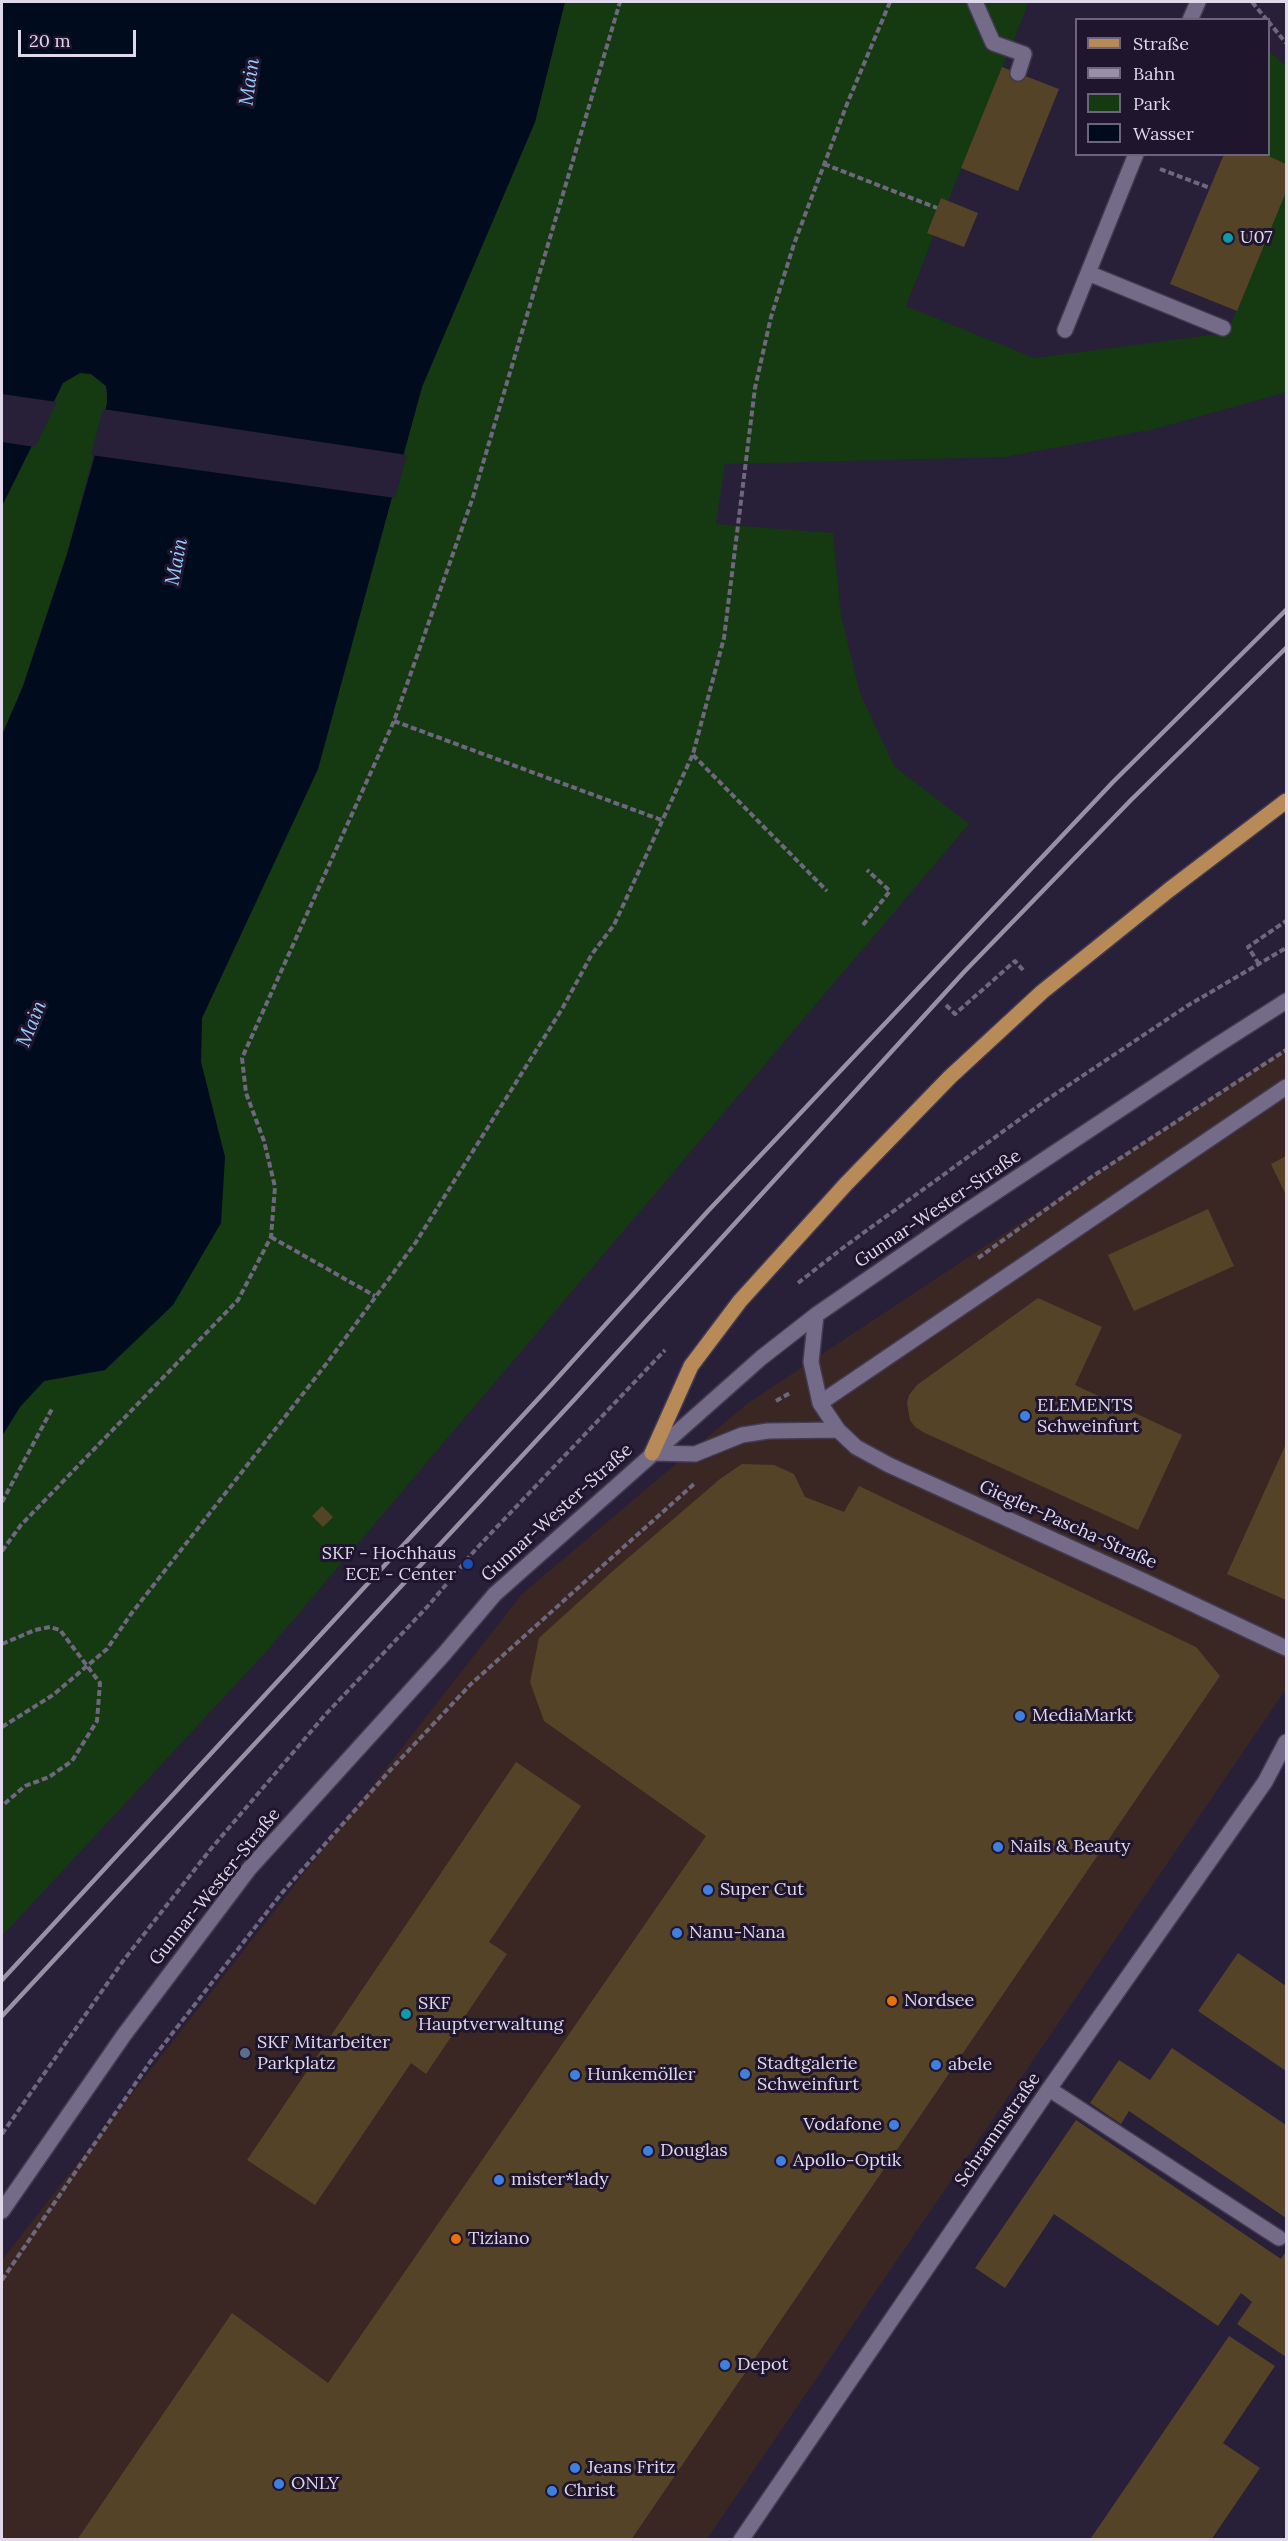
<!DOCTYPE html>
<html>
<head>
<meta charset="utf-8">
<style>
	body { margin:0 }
	#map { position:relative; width:1288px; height:2541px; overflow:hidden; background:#281f39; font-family:Lora,serif }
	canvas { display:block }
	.frame { position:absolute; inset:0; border:3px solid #dfd9eb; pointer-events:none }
	.legend { position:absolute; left:1075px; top:18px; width:195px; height:138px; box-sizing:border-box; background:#1f162e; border:2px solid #6c647a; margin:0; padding:8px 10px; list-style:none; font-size:18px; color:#dfd9eb }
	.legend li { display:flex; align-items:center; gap:12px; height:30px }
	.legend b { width:30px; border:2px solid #6c647a }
	.scale { position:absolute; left:18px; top:30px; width:118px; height:27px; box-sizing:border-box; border:3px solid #dfd9eb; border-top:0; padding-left:8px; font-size:18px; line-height:21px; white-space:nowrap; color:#dfd9eb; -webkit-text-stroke:4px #1f162e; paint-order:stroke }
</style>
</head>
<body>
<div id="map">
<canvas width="1288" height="2541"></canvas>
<div class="frame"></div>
<ul class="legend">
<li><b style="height:8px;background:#b78a57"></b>Straße</li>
<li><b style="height:8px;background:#9891a6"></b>Bahn</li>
<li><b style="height:16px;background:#153911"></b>Park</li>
<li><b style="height:16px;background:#000c1e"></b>Wasser</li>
</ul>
<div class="scale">20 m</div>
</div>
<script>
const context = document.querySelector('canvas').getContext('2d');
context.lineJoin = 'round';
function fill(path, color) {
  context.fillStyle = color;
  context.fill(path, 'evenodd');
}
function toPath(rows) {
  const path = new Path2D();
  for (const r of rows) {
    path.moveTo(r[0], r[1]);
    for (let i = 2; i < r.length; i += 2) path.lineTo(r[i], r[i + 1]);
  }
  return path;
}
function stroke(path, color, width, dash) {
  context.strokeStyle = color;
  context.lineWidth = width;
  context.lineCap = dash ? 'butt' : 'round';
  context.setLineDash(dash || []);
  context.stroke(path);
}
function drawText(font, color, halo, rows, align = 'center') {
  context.font = font + ' Lora,serif';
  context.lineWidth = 6;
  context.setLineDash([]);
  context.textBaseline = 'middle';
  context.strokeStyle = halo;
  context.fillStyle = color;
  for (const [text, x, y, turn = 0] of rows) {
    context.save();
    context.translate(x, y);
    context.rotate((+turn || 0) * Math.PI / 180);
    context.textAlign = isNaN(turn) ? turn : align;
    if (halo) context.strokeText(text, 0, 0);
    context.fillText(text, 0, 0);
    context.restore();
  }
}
const commercial = toPath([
	[1286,1047,1286,1689,707,2539,2,2539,2,2260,522,1594,748,1403]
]);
const green = toPath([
	[565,2,1029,2,948,201,941,198,934,235,906,306,1034,358,1227,333,1286,192,1286,392,1155,429,1005,457,725,464,716,524,833,533,841,615,860,693,894,766,969,824,265,1653,2,1936,2,1436,20,1407,44,1381,105,1370,225,1157,201,1062,202,1018,318,769,422,387,535,122],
	[1269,51,1286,66,1286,164,1264,155,1268,154],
	[80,373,91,374,106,386,107,403,67,554,23,686,2,735,2,506,63,383]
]);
const water = toPath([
	[2,2,565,2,535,122,422,387,318,769,202,1018,201,1062,225,1157,221,1223,173,1305,105,1370,44,1381,20,1407,2,1436,2,735,23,686,67,554,93,462,107,403,107,394,106,386,91,374,80,373,63,383,2,506]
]);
const pier = toPath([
	[2,394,57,402,35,447,2,442],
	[103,409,407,455,395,498,91,455]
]);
const building = toPath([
	[1002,67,1059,89,1018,191,961,168],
	[1224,154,1264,154,1286,164,1286,192,1237,311,1170,284],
	[941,198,978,213,964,247,927,233],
	[1286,1156,1286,1195,1271,1164],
	[1208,1209,1234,1266,1134,1311,1108,1255],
	[1038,1298,1102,1327,1075,1385,1182,1435,1138,1530,925,1433,915,1427,910,1420,907,1403,909,1395,917,1385],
	[1286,1444,1286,1600,1227,1574],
	[742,1464,774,1465,794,1474,805,1497,844,1512,859,1486,1196,1647,1220,1676,631,2540,77,2540,232,2313,328,2383,706,1836,544,1721,530,1682,539,1638,614,1570,720,1479],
	[322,1506,333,1517,323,1527,312,1516],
	[516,1762,581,1806,489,1942,507,1954,426,2074,411,2063,315,2205,247,2160],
	[1238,1953,1286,1986,1286,2071,1198,2011],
	[1172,2048,1286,2125,1286,2218,1129,2111,1121,2124,1090,2103,1119,2060,1150,2080],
	[1076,2120,1281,2259,1286,2251,1286,2357,1237,2324,1252,2302,1241,2293,1218,2326,1054,2214,1005,2288,975,2268],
	[1229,2336,1275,2366,1223,2443,1260,2468,1211,2540,1093,2540,1091,2538]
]);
const path = toPath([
	[1252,2,1267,20],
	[1286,2,1286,3],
	[1268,21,1286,43],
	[824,164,937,208],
	[1160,169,1210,188],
	[394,721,664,821],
	[693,755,827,891],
	[863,925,890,891,867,870],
	[1259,964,1248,947,1286,921],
	[946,1005,955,1014,1015,961,1023,970],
	[271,1237,375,1296],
	[978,1258,1090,1178,1286,1050],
	[798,1283,844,1247,1045,1101,1187,1006,1286,948],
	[776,1401,790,1393],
	[2,1502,53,1407],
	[2,1551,21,1525,238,1300,271,1237,275,1187,264,1141,246,1093,242,1058,394,721,473,497,620,2],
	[2,1644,35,1630,50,1627,60,1630,100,1683,97,1721,72,1761,49,1777,25,1786,2,1806],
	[2,1727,53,1695,107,1649,131,1614,327,1363,416,1242,562,1009,592,954,614,925,693,754,724,638,755,388,771,317,794,244,847,104,890,2],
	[2,2134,123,1961,210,1850,325,1715,428,1606,476,1549,665,1350],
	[2,2280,150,2062,281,1894,393,1767,471,1684,695,1483]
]);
const minor = toPath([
	[975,2,993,43,1024,54,1018,73],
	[1190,20,1198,2],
	[1088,273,1223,328],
	[1065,330,1136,154],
	[816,1315,811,1362,820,1403,838,1430,856,1447,889,1465,1144,1581,1286,1648],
	[820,1403,1286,1087],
	[652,1453,695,1454,742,1435,768,1431,838,1430],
	[1049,2089,1279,2238],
	[2,2211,124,2035,249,1869,444,1654,495,1594,761,1358,816,1315,961,1215,1208,1051,1286,1001],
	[741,2540,1049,2089,1265,1782,1286,1742]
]);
const major = toPath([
	[652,1453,691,1366,740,1301,846,1184,950,1077,1042,992,1169,890,1286,801]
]);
const rail = toPath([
	[2,1980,551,1385,708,1211,1113,782,1286,610],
	[2,2016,574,1400,964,972,1131,800,1286,648]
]);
const markers = [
	[1228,238,6,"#0f9aa8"],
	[1025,1416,6,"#3f7fe0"],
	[468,1564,6,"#1a4fb4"],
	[1020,1716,6,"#3f7fe0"],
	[998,1847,6,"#3f7fe0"],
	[708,1890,6,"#3f7fe0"],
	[677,1933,6,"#3f7fe0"],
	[892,2001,6,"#e8710a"],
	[406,2014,6,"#0f9aa8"],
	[245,2053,6,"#5c6f8a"],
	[936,2065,6,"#3f7fe0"],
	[745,2074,6,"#3f7fe0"],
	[575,2075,6,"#3f7fe0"],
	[894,2125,6,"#3f7fe0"],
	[648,2151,6,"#3f7fe0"],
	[781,2161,6,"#3f7fe0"],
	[499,2180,6,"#3f7fe0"],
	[456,2239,6,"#e8710a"],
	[725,2365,6,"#3f7fe0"],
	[575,2468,6,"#3f7fe0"],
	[279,2484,6,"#3f7fe0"],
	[552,2491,6,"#3f7fe0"]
];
const poiNames = [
	["U07",1240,238],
	["ELEMENTS",1037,1406],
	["Schweinfurt",1037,1427],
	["SKF - Hochhaus",456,1554,"right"],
	["ECE - Center",456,1575,"right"],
	["MediaMarkt",1032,1716],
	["Nails & Beauty",1010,1847],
	["Super Cut",720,1890],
	["Nanu-Nana",689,1933],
	["Nordsee",904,2001],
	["SKF",418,2004],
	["Hauptverwaltung",418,2025],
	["SKF Mitarbeiter",257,2043],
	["Parkplatz",257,2064],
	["Stadtgalerie",757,2064],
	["Schweinfurt",757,2085],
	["abele",948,2065],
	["Hunkemöller",587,2075],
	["Vodafone",882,2125,"right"],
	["Douglas",660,2151],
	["Apollo-Optik",793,2161],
	["mister*lady",511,2180],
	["Tiziano",468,2239],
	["Depot",737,2365],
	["Jeans Fritz",587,2468],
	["ONLY",291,2484],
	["Christ",564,2491]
];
const streetNames = [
	["Gunnar-Wester-Straße",938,1209,-34],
	["Gunnar-Wester-Straße",557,1513,-42],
	["Giegler-Pascha-Straße",1068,1525,24],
	["Gunnar-Wester-Straße",215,1887,-51],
	["Schrammstraße",998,2130,-55]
];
const waterNames = [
	["Main",250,82,-82],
	["Main",177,562,-79],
	["Main",32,1024,-68]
];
fill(commercial, '#3a2723');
fill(green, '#153911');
fill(water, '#000c1e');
fill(pier, '#281f39');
fill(building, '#554328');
stroke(minor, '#423a50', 18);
stroke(major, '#423a50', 18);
stroke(path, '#6f677e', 4, [6, 3]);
stroke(minor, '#746b89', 15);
stroke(major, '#b78a57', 15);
stroke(rail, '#9891a6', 4.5);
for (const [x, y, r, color] of markers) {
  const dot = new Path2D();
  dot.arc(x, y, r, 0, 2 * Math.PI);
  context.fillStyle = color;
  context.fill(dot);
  stroke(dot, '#1f162e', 2);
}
drawText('18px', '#dfd9eb', '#1f162e', poiNames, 'left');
drawText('18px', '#dfd9eb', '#1f162e', streetNames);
drawText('italic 20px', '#99cbfc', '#1f162e', waterNames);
</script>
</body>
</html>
